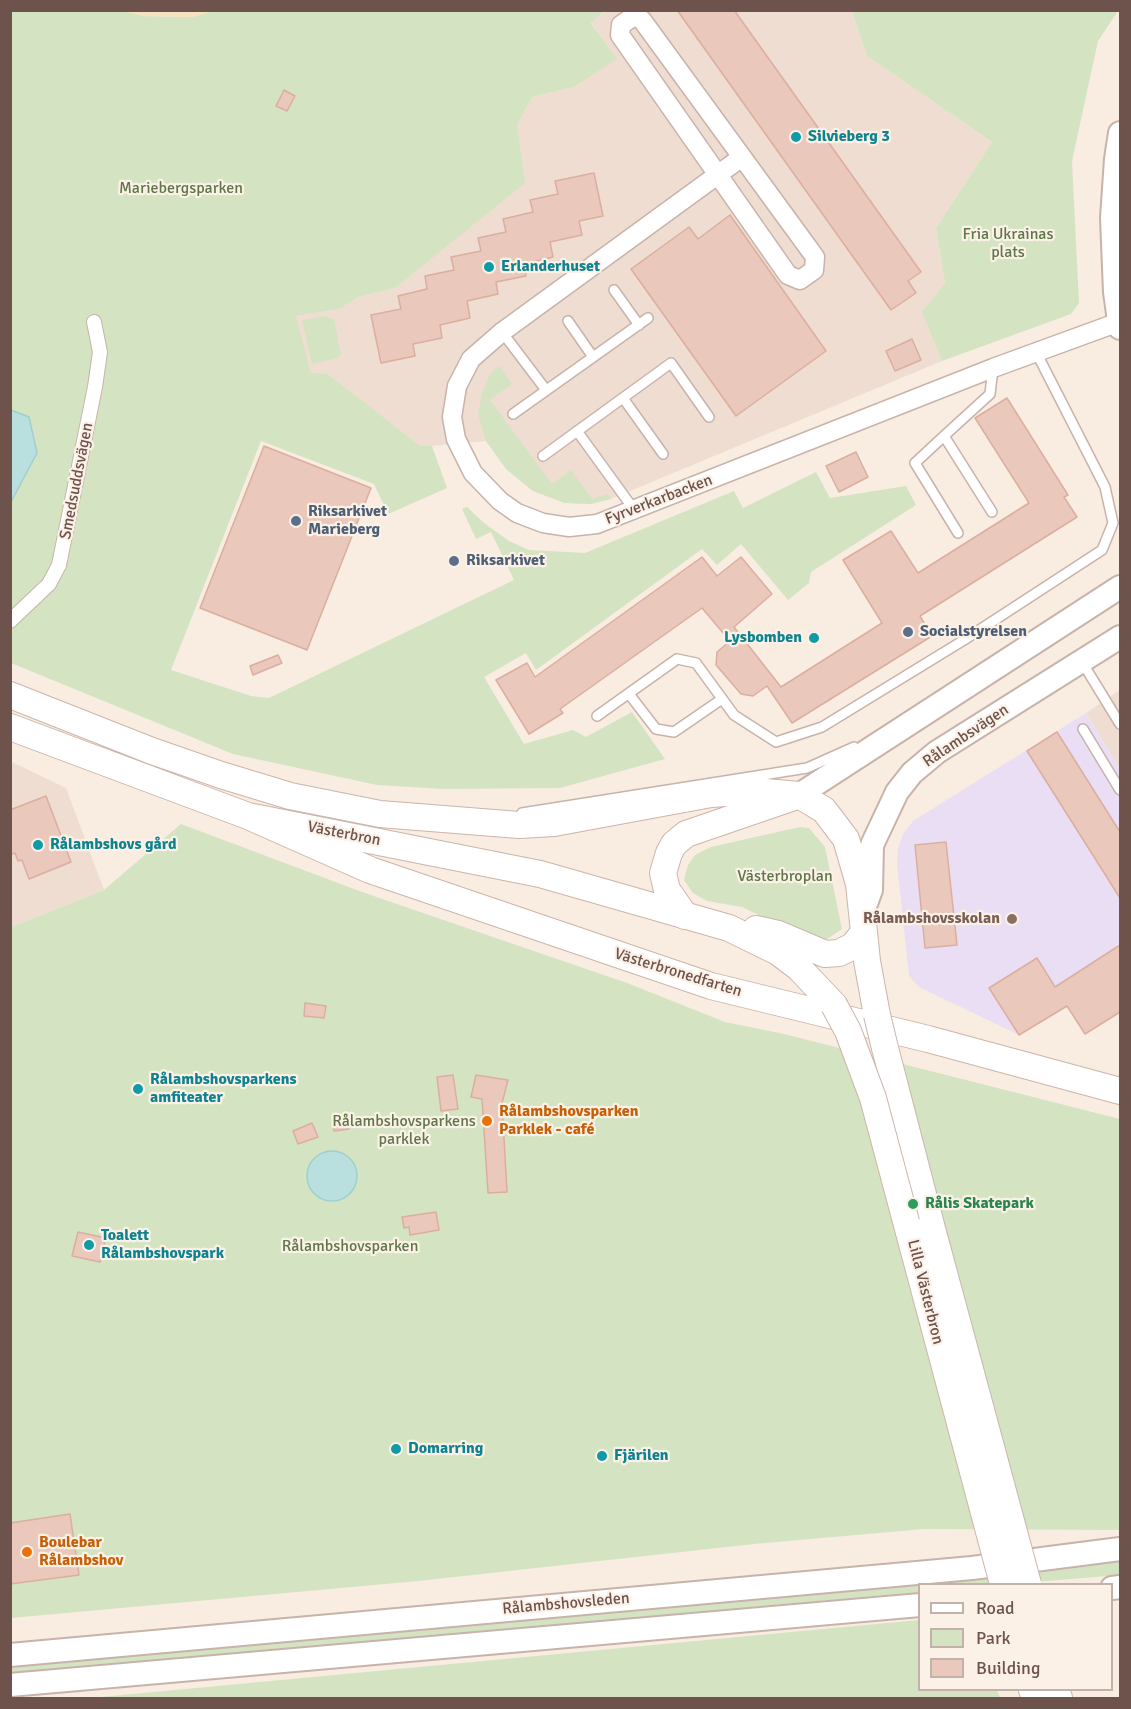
<!DOCTYPE html>
<html>
<head>
<meta charset="utf-8">
<style>
	body { margin:0 }
	#map { position:relative; width:1131px; height:1709px; overflow:hidden; background:#f9ece1; font-family:Signika,sans-serif }
	canvas { display:block }
	.frame { position:absolute; inset:0; border:12px solid #6d534b; pointer-events:none }
	.legend { position:absolute; left:918px; top:1583px; width:195px; height:108px; box-sizing:border-box; background:#fcf1e7; border:2px solid #c3b2a9; margin:0; padding:8px 10px; list-style:none; font-size:18px; color:#6d534b }
	.legend li { display:flex; align-items:center; gap:12px; height:30px }
	.legend b { width:30px; border:2px solid #c3b2a9 }
</style>
</head>
<body>
<div id="map">
<canvas width="1131" height="1709"></canvas>
<div class="frame"></div>
<ul class="legend">
<li><b style="height:8px;background:#fff"></b>Road</li>
<li><b style="height:16px;background:#d4e4c2"></b>Park</li>
<li><b style="height:16px;background:#ebc8bc"></b>Building</li>
</ul>
</div>
<script>
const context = document.querySelector('canvas').getContext('2d');
context.lineJoin = 'round';
function fill(path, color) {
  context.fillStyle = color;
  context.fill(path, 'evenodd');
}
function toPath(rows) {
  const path = new Path2D();
  for (const r of rows) {
    if (r.length === 3) {
      path.moveTo(r[0] + r[2], r[1]);
      path.arc(r[0], r[1], r[2], 0, 2 * Math.PI);
      continue;
    }
    path.moveTo(r[0], r[1]);
    for (let i = 2; i < r.length; i += 2) path.lineTo(r[i], r[i + 1]);
  }
  return path;
}
function stroke(path, color, width, dash) {
  context.strokeStyle = color;
  context.lineWidth = width;
  context.lineCap = dash ? 'butt' : 'round';
  context.setLineDash(dash || []);
  context.stroke(path);
}
function drawText(font, color, halo, rows, align = 'center') {
  context.font = font + ' Signika,sans-serif';
  context.lineWidth = 4.5;
  context.setLineDash([]);
  context.textBaseline = 'middle';
  context.strokeStyle = halo;
  context.fillStyle = color;
  for (const [text, x, y, turn = 0] of rows) {
    context.save();
    context.translate(x, y);
    context.rotate((+turn || 0) * Math.PI / 180);
    context.textAlign = isNaN(turn) ? turn : align;
    if (halo) context.strokeText(text, 0, 0);
    context.fillText(text, 0, 0);
    context.restore();
  }
}
const residential = toPath([
	[606,11,852,11,867,56,992,142,936,228,945,283,923,312,942,361,611,499,591,504,565,503,533,491,506,469,486,441,420,447,328,374,311,374,295,316,340,309,358,297,395,288,517,126,532,97,574,87,616,59,591,22],
	[1120,690,1120,769,1086,713],
	[10,761,66,788,104,890,11,927]
]);
const education = toPath([
	[1086,713,1120,769,1120,1012,1085,1034,1066,1006,1019,1035,919,987,909,976,897,863,898,848,903,834,913,821]
]);
const green = toPath([
	[122,10,143,16,192,17,215,10,606,10,591,23,617,59,574,87,532,97,517,126,525,183,395,288,358,297,340,309,296,316,311,373,328,374,420,446,432,446,447,488,388,514,374,484,261,441,171,670,251,696,269,698,514,580,491,532,476,539,462,509,467,507,484,523,509,541,529,550,585,553,734,491,743,508,816,472,830,498,906,486,916,505,811,572,809,583,788,600,741,544,717,565,702,549,536,670,526,653,484,677,524,744,573,730,586,737,632,712,665,759,560,788,443,789,377,785,233,754,11,663,10,502,37,453,29,417,11,410,11,11],
	[852,11,1118,11,1098,41,1072,161,1079,303,1071,314,942,361,922,312,945,283,936,228,992,142,867,56],
	[325,316,334,319,341,355,334,359,312,364,302,320],
	[499,366,512,384,490,400,552,484,571,470,592,499,607,494,611,499,591,504,565,503,533,491,506,469,486,441,478,414,482,393,490,374],
	[181,824,362,892,627,983,725,1022,784,1034,1120,1119,1120,1530,924,1529,754,1544,418,1581,11,1618,11,927,104,890],
	[800,827,809,828,825,847,842,929,824,941,785,928,742,907,707,901,693,893,684,880,688,865,695,855,711,847],
	[1120,1560,1120,1575,1010,1584,920,1584,919,1592,11,1674,10,1659],
	[919,1620,920,1690,997,1690,1000,1698,90,1698]
]);
const sand = toPath([
	[122,11,215,11,192,17,143,16]
]);
const water = toPath([
	[11,410,29,417,37,453,11,502,11,410],
	[332,1176,25]
]);
const building = toPath([
	[677,10,734,10,921,272,908,281,916,293,891,310,677,10],
	[284,90,295,96,287,111,276,106,284,90],
	[594,173,603,216,579,221,582,235,550,242,553,257,524,264,526,276,496,282,498,294,467,301,470,318,440,325,442,338,413,344,415,356,381,363,371,315,401,309,398,296,427,289,425,276,454,270,451,257,481,251,478,238,506,232,503,219,533,212,530,200,558,194,555,181,594,173],
	[730,215,826,351,736,416,631,269,689,227,698,239,730,215],
	[912,339,921,360,895,371,886,351,912,339],
	[1007,398,1068,495,1064,497,1077,517,920,616,932,636,792,723,767,686,753,696,741,694,716,665,717,652,730,641,702,608,560,709,563,713,529,734,496,680,527,663,535,677,702,557,717,576,741,557,772,594,734,627,781,687,882,623,843,560,891,531,918,573,1029,503,975,418,1007,398],
	[264,446,371,488,307,650,200,608,264,446],
	[856,452,868,477,839,492,826,466,856,452],
	[278,655,282,663,253,675,250,666,278,655],
	[1057,732,1120,832,1120,898,1027,751,1057,732],
	[46,796,71,862,29,879,22,860,18,861,15,853,10,855,10,810,46,796],
	[946,842,957,945,925,948,915,845,946,842],
	[1120,945,1120,1012,1085,1034,1067,1006,1019,1035,989,988,1037,958,1055,987,1120,945],
	[305,1003,326,1006,324,1018,304,1016,305,1003],
	[453,1075,458,1109,441,1111,437,1077,453,1075],
	[476,1075,508,1080,502,1103,507,1192,488,1193,482,1099,471,1097,476,1075],
	[348,1120,349,1129,334,1131,333,1122,348,1120],
	[312,1123,318,1137,298,1144,293,1131,312,1123],
	[436,1212,439,1230,410,1235,409,1227,404,1228,402,1217,436,1212],
	[78,1232,106,1238,100,1262,72,1256,78,1232],
	[70,1514,79,1575,10,1584,10,1523,70,1514]
]);
const service = toPath([
	[614,290,639,325],
	[568,321,593,357],
	[502,332,546,390],
	[623,398,663,454],
	[513,414,648,318],
	[577,431,635,511],
	[944,436,915,463,958,533],
	[543,456,671,363,709,417],
	[992,512,944,436,990,394,993,368],
	[1082,662,1120,724],
	[629,694,656,729,674,732,722,699],
	[597,716,677,659,696,663,734,715,776,742,822,727,964,640,1102,550,1113,523,1105,487,1036,352],
	[1083,729,1120,790],
	[522,813,807,768,854,747]
]);
const pedestrian = toPath([
	[10,621,49,584,59,565,95,387,100,352,94,322]
]);
const minor = toPath([
	[634,16,642,20,815,257,814,270,800,280,788,275,620,35,621,25,634,16],
	[742,157,502,332,471,359,457,386,452,417,456,439,473,473,500,501,517,513,543,523,569,527,597,524,993,368,1119,322]
]);
const tertiary = toPath([
	[1120,133,1116,159,1112,218,1115,292,1120,328],
	[799,795,1120,587],
	[864,909,871,890,872,845,897,792,912,773,937,752,1120,637],
	[1112,1588,1120,1587],
	[10,1655,972,1568,1120,1549],
	[10,1685,920,1605]
]);
const secondary = toPath([
	[10,695,152,751,221,775,290,796,380,814,519,825,554,823,711,794,754,791,799,795,824,810,846,839,859,884,867,961,877,1015],
	[10,727,248,816,540,874,729,928,778,952,799,968,834,1005],
	[248,816,370,870,711,986,928,1039,1120,1091],
	[685,916,667,890,663,873,669,853,674,844,686,834,794,797],
	[756,929,778,934,825,954,839,953,853,946,864,932],
	[885,1048,931,1225],
	[1032,1690,1035,1698],
	[1056,1690,1059,1698]
]);
const secondaryBridge = toPath([
	[834,1005,848,1031,873,1098,1003,1584],
	[877,1015,885,1048],
	[931,1225,1028,1584]
]);
const markers = [
	[796,137,6,"#0f9aa8"],
	[489,267,6,"#0f9aa8"],
	[296,521,6,"#5c6f8a"],
	[454,561,6,"#5c6f8a"],
	[908,632,6,"#5c6f8a"],
	[814,638,6,"#0f9aa8"],
	[38,845,6,"#0f9aa8"],
	[1012,919,6,"#8d6e63"],
	[138,1089,6,"#0f9aa8"],
	[487,1121,6,"#e8710a"],
	[913,1204,6,"#2e9e5b"],
	[89,1245,6,"#0f9aa8"],
	[396,1449,6,"#0f9aa8"],
	[602,1456,6,"#0f9aa8"],
	[27,1552,6,"#e8710a"]
];
const cultureNames = [
	["Silvieberg 3",808,137],
	["Erlanderhuset",501,267],
	["Lysbomben",802,638,"right"],
	["Rålambshovs gård",50,845],
	["Rålambshovsparkens",150,1080],
	["amfiteater",150,1098],
	["Toalett",101,1236],
	["Rålambshovspark",101,1254],
	["Domarring",408,1449],
	["Fjärilen",614,1456]
];
const parkNames = [
	["Mariebergsparken",181,189],
	["Fria Ukrainas",1008,235],
	["plats",1008,253],
	["Västerbroplan",785,877],
	["Rålambshovsparkens",404,1122],
	["parklek",404,1140],
	["Rålambshovsparken",350,1247]
];
const streetNames = [
	["Smedsuddsvägen",77,481,-79],
	["Fyrverkarbacken",659,500,-21],
	["Rålambsvägen",966,736,-34],
	["Västerbron",344,834,11],
	["Västerbronedfarten",678,973,17],
	["Lilla Västerbron",925,1292,76],
	["Rålambshovsleden",566,1604,-5]
];
const serviceNames = [
	["Riksarkivet",308,512],
	["Marieberg",308,530],
	["Riksarkivet",466,561],
	["Socialstyrelsen",920,632]
];
const educationNames = [
	["Rålambshovsskolan",1000,919]
];
const foodNames = [
	["Rålambshovsparken",499,1112],
	["Parklek - café",499,1130],
	["Boulebar",39,1543],
	["Rålambshov",39,1561]
];
const leisureNames = [
	["Rålis Skatepark",925,1204]
];
fill(residential, '#efddd1');
fill(education, '#eadef5');
fill(green, '#d4e4c2');
fill(sand, '#f5e2bf');
fill(water, '#b9dfdf');
stroke(water, '#a0cfd0', 1.5);
fill(building, '#ebc8bc');
stroke(building, '#dbae9f', 1.5);
stroke(service, '#c8b3aa', 12);
stroke(pedestrian, '#c8b3aa', 16);
stroke(minor, '#c8b3aa', 21);
stroke(tertiary, '#c8b3aa', 26);
stroke(secondary, '#cdb5aa', 28);
stroke(service, '#fff', 9);
stroke(pedestrian, '#fff', 14);
stroke(minor, '#fff', 18);
stroke(tertiary, '#fff', 22);
stroke(secondary, '#fff', 26);
stroke(secondaryBridge, '#cdb5aa', 28, []);
stroke(secondaryBridge, '#fff', 26);
for (const [x, y, r, color] of markers) {
  const dot = new Path2D();
  dot.arc(x, y, r, 0, 2 * Math.PI);
  context.fillStyle = color;
  context.fill(dot);
  stroke(dot, '#fcf1e7', 2);
}
drawText('bold 16px', '#0d838f', '#fcf1e7', cultureNames, 'left');
drawText('16px', '#5c7748', '#fcf1e7', parkNames);
drawText('16px', '#6d534b', '#fcf1e7', streetNames);
drawText('bold 16px', '#4e5e75', '#fcf1e7', serviceNames, 'left');
drawText('bold 16px', '#785e54', '#fcf1e7', educationNames, 'right');
drawText('bold 16px', '#c56008', '#fcf1e7', foodNames, 'left');
drawText('bold 16px', '#27864d', '#fcf1e7', leisureNames, 'left');
</script>
</body>
</html>
